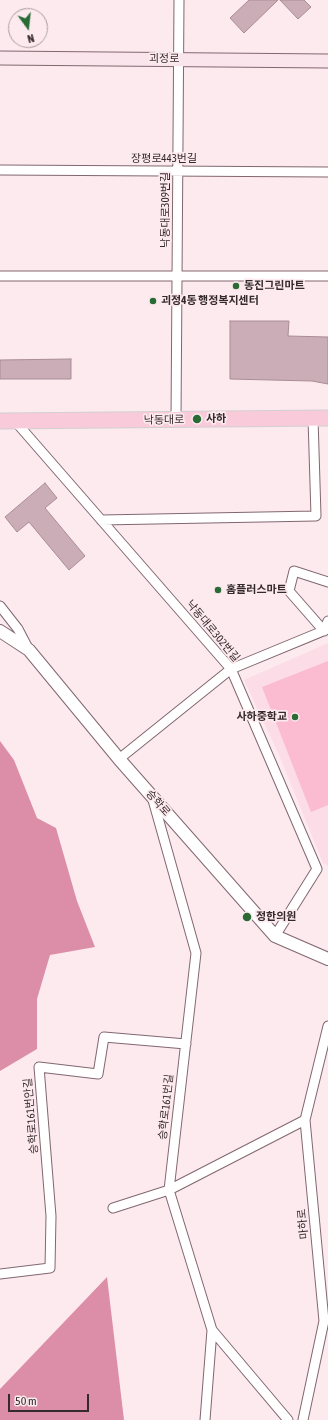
<!DOCTYPE html>
<html>
<head>
<meta charset="utf-8">
<style>
	body { margin:0 }
	#map { position:relative; width:328px; height:1420px; overflow:hidden; background:#fceaef; font-family:"Asap Condensed",sans-serif }
	canvas { display:block }
	.north { position:absolute; left:8px; top:8px; width:40px; height:40px; box-sizing:border-box; background:#fceaef; border:1px solid #ac9da1; border-radius:50%; rotate:165deg; font-size:11px; font-weight:700; line-height:16px; text-align:center; color:#34292c }
	.north::after { content:''; display:block; margin:auto; width:14px; height:18px; background:#2a6b35; clip-path:polygon(50% 0,100% 100%,50% 72%,0 100%) }
	.scale { position:absolute; left:8px; top:1394px; width:81px; height:18px; box-sizing:border-box; border:2px solid #34292c; border-top:0; padding-left:5px; font-size:12px; line-height:14px; white-space:nowrap; color:#34292c; -webkit-text-stroke:3px #fceaef; paint-order:stroke }
</style>
</head>
<body>
<div id="map">
<canvas width="328" height="1420"></canvas>
<div class="north">N</div>
<div class="scale">50 m</div>
</div>
<script>
const context = document.querySelector('canvas').getContext('2d');
context.lineJoin = 'round';
function fill(path, color) {
  context.fillStyle = color;
  context.fill(path, 'evenodd');
}
function toPath(rows) {
  const path = new Path2D();
  for (const r of rows) {
    path.moveTo(r[0], r[1]);
    for (let i = 2; i < r.length; i += 2) path.lineTo(r[i], r[i + 1]);
  }
  return path;
}
function stroke(path, color, width, dash) {
  context.strokeStyle = color;
  context.lineWidth = width;
  context.lineCap = dash ? 'butt' : 'round';
  context.setLineDash(dash || []);
  context.stroke(path);
}
function drawText(font, color, halo, rows, align = 'center') {
  context.font = font + ' "Asap Condensed","Noto Sans KR",sans-serif';
  context.lineWidth = 3.5;
  context.setLineDash([]);
  context.textBaseline = 'middle';
  context.strokeStyle = halo;
  context.fillStyle = color;
  for (const [text, x, y, turn = 0] of rows) {
    context.save();
    context.translate(x, y);
    context.rotate((+turn || 0) * Math.PI / 180);
    context.textAlign = isNaN(turn) ? turn : align;
    if (halo) context.strokeText(text, 0, 0);
    context.fillText(text, 0, 0);
    context.restore();
  }
}
const built = toPath([
	[328,643,328,866,323,863,279,755,244,680]
]);
const green = toPath([
	[328,661,328,805,311,812,262,687]
]);
const forest = toPath([
	[0,741,14,760,37,818,56,828,77,901,95,947,50,955,37,999,37,1049,0,1071],
	[107,1277,124,1420,0,1420,0,1389]
]);
const building = toPath([
	[249,0,278,0,244,33,230,18,249,0],
	[280,0,304,0,311,7,298,19,280,0],
	[230,321,289,321,288,336,328,337,328,384,312,381,230,379,230,321],
	[71,359,71,379,0,379,0,360,71,359],
	[45,483,57,498,45,508,85,556,69,570,29,522,17,532,5,517,45,483]
]);
const minor = toPath([
	[0,170,328,172],
	[0,276,328,276],
	[176,419,179,0],
	[15,421,231,669,317,869,275,936],
	[101,520,316,516,313,418],
	[328,582,294,571,289,591,324,631,328,621],
	[0,606,18,629,29,650],
	[119,759,231,669,328,629],
	[153,800,196,953,169,1190,212,1330,205,1420],
	[113,1208,169,1190,305,1120],
	[0,1274,50,1268,51,1216,39,1067,98,1074,104,1037,186,1044],
	[212,1330,288,1420],
	[303,1420,324,1321,305,1120,328,1026]
]);
const tertiary = toPath([
	[0,631,29,650,119,759,275,936,328,959]
]);
const secondary = toPath([
	[0,58,328,61]
]);
const primary = toPath([
	[0,421,328,418]
]);
const markers = [
	[236,286,4,"#2a6b35"],
	[153,301,4,"#2a6b35"],
	[197,419,5,"#2a6b35"],
	[218,590,4,"#2a6b35"],
	[295,717,4,"#2a6b35"],
	[247,917,5,"#2a6b35"]
];
const streetNames = [
	["괴정로",164,59],
	["장평로443번길",164,159],
	["낙동대로309번길",166,210,-90],
	["낙동대로",164,420,-1],
	["낙동대로302번길",213,631,50],
	["승학로",158,803,49],
	["승학로161번길",166,1107,-84],
	["승학로161번안길",31,1116,-95],
	["마하로",303,1224,-96]
];
const poiNames = [
	["동진그린마트",244,286],
	["괴정4동 행정복지센터",161,301],
	["사하",206,419],
	["홈플러스마트",226,590],
	["사하중학교",287,717,"right"],
	["정한의원",256,917]
];
fill(built, '#fcdde7');
fill(green, '#fbbbd0');
fill(forest, '#dc8ea9');
fill(building, '#caadb6');
stroke(building, '#a98d96', 1);
stroke(minor, '#826770', 11);
stroke(tertiary, '#826770', 14);
stroke(secondary, '#826770', 15);
stroke(primary, '#d2d0d1', 17);
stroke(minor, '#fff', 9);
stroke(tertiary, '#fff', 12);
stroke(secondary, '#fbe5ec', 13);
stroke(primary, '#f8cada', 15);
for (const [x, y, r, color] of markers) {
  const dot = new Path2D();
  dot.arc(x, y, r, 0, 2 * Math.PI);
  context.fillStyle = color;
  context.fill(dot);
  stroke(dot, '#fceaef', 1.5);
}
drawText('11px', '#34292c', '#fceaef', streetNames);
drawText('bold 11px', '#34292c', '#fceaef', poiNames, 'left');
</script>
</body>
</html>
